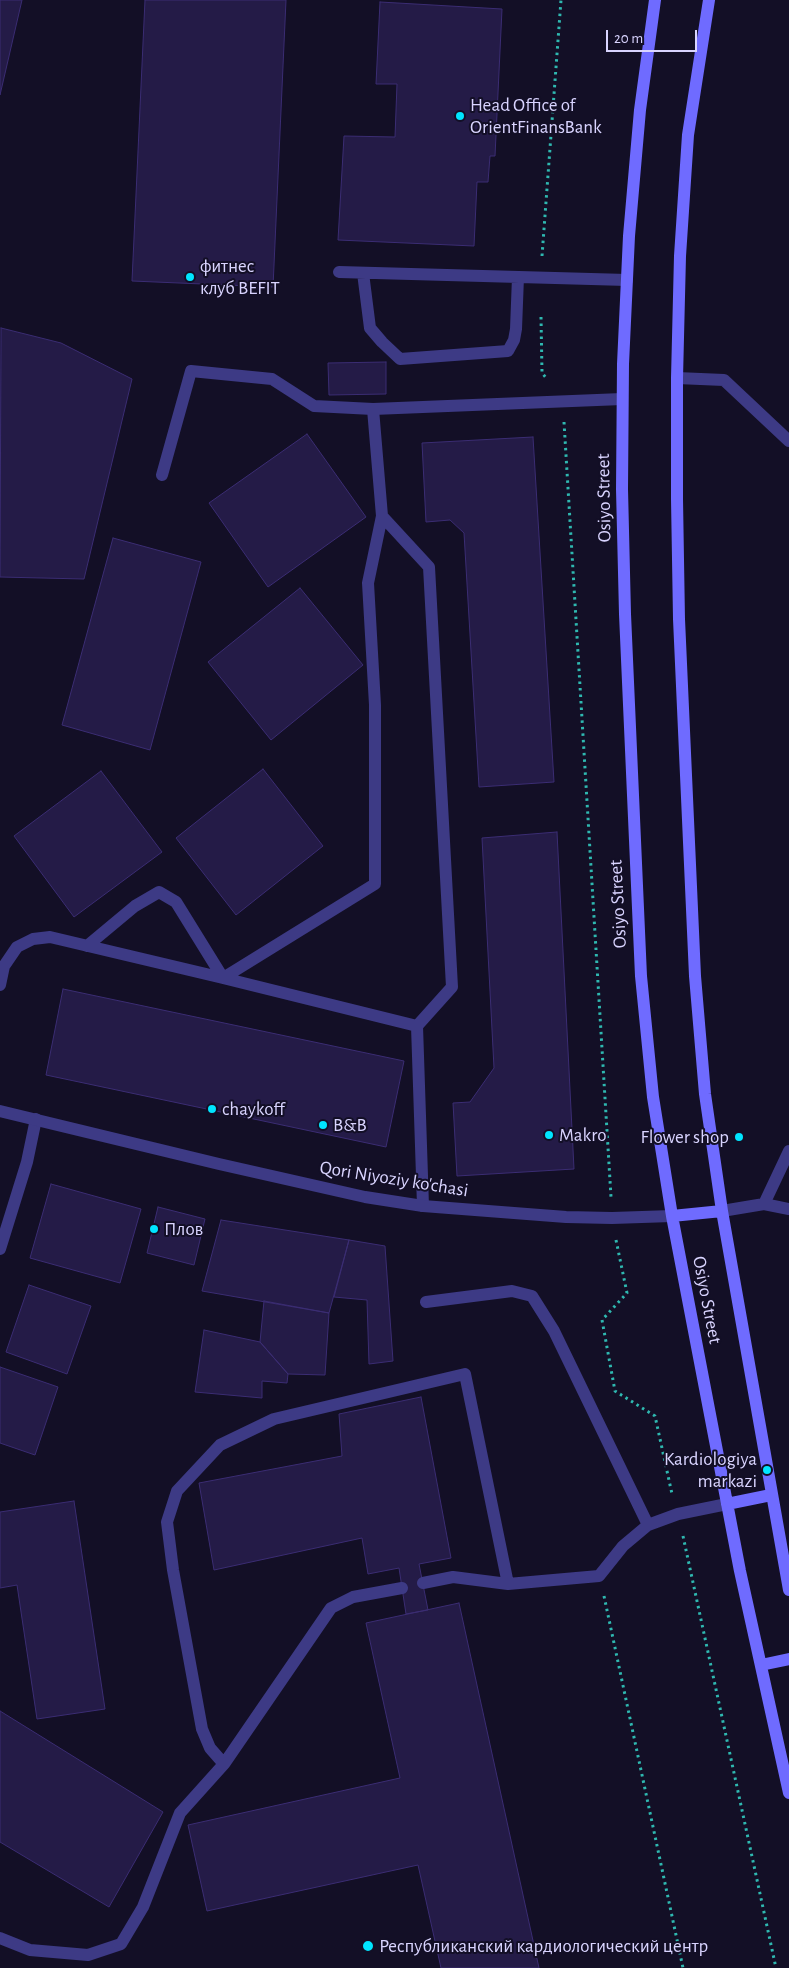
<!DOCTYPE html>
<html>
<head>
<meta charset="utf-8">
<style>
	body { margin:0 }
	#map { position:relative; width:789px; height:1968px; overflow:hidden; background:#130f26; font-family:"Alegreya Sans",sans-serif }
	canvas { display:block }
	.scale { position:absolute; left:606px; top:30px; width:91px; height:22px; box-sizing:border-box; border:2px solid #d9d4ff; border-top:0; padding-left:6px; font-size:15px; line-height:18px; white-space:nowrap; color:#d9d4ff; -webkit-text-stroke:4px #130f26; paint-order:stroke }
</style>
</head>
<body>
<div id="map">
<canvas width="789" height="1968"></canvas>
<div class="scale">20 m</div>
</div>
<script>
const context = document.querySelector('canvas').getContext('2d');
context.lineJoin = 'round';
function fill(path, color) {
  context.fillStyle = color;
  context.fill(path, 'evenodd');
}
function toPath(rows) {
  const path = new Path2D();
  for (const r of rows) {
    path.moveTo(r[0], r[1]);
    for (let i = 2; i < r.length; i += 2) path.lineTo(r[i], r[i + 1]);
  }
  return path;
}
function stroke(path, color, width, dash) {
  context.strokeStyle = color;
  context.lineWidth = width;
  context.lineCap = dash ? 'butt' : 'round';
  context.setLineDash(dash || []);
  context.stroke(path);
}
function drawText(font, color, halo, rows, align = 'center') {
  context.font = font + ' "Alegreya Sans",sans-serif';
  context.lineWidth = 4;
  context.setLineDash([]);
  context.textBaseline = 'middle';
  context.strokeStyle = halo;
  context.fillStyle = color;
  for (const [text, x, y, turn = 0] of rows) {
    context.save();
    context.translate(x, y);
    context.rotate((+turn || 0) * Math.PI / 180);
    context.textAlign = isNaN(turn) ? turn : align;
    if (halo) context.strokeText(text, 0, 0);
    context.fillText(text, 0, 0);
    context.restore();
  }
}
const building = toPath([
	[0,0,22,0,0,95,0,0],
	[145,0,286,0,273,287,132,281,145,0],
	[380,2,502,9,495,156,490,156,488,182,477,182,474,246,338,240,344,136,395,137,397,84,376,84,380,2],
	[1,328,61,343,132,379,84,579,0,577,1,328],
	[386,362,386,394,329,395,328,363,386,362],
	[307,434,366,517,268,587,209,503,307,434],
	[533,437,554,782,479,787,464,533,450,520,426,522,422,443,533,437],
	[113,538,201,562,150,750,62,725,113,538],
	[300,588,363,665,271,740,208,662,300,588],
	[263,769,323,846,236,915,176,838,263,769],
	[101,771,162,852,74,917,14,836,101,771],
	[557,832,574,1169,457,1176,453,1103,470,1102,494,1068,482,838,557,832],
	[63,989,404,1061,386,1147,46,1075,63,989],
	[51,1184,141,1209,120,1283,30,1258,51,1184],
	[158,1207,205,1219,194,1265,147,1253,158,1207],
	[221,1220,349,1240,329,1313,202,1291,221,1220],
	[349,1240,385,1246,393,1361,369,1364,367,1300,334,1297,349,1240],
	[29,1285,91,1306,67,1374,6,1352,29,1285],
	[264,1301,329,1313,325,1375,288,1374,260,1342,264,1301],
	[204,1330,260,1342,288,1374,287,1383,262,1381,262,1398,195,1392,204,1330],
	[0,1367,58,1387,35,1455,0,1443,0,1367],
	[421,1397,451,1558,419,1564,428,1610,406,1614,399,1568,368,1574,362,1538,214,1570,199,1483,342,1456,339,1414,421,1397],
	[74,1501,105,1709,37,1719,17,1585,0,1588,0,1512,74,1501],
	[459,1603,539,1968,441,1968,418,1865,207,1911,188,1825,400,1778,366,1623,459,1603],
	[0,1711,163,1812,109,1907,0,1842,0,1711]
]);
const path = toPath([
	[542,256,561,0],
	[541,317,542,373,547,379],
	[564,422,611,1197],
	[616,1240,627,1293,602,1320,615,1391,655,1416,672,1494],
	[683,1536,776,1968],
	[604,1596,683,1968]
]);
const service = toPath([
	[339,272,627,280],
	[363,273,370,328,382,342,400,359,508,351,514,340,516,329,518,277],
	[162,475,191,371,272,379,314,406,373,409,622,399],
	[87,946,135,906,159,892,176,902,223,978,417,1026,452,987,429,567,382,516],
	[0,985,4,966,17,947,33,939,50,937,223,978,375,884,375,705,368,583,382,516,373,409],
	[417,1026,423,1206],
	[764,1204,789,1151],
	[722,1211,764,1204,789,1209],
	[426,1302,512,1291,532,1296,554,1331,648,1525],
	[423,1583,453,1577,508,1584,599,1576,623,1546,648,1525,678,1514,727,1504],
	[224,1764,210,1748,202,1729,173,1570,167,1522,177,1491,220,1445,274,1419,465,1374,508,1584],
	[0,1938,30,1950,88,1955,121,1944,143,1907,180,1813,224,1764,331,1608,353,1597,402,1588]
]);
const minor = toPath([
	[677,378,724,380,789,441],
	[0,1249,27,1162,36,1119]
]);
const tertiary = toPath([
	[0,1111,219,1164,365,1197,423,1206,566,1217,612,1218,672,1216]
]);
const secondary = toPath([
	[655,0,640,110,629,236,623,364,622,489,625,614,641,976,653,1097,672,1216,740,1571,789,1793],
	[709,0,688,135,680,256,677,378,677,499,679,619,695,976,705,1094,722,1211,789,1590],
	[672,1216,722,1211],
	[727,1504,771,1495],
	[761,1665,789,1659]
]);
const markers = [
	[460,116,5,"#00e5ff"],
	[190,277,5,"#00e5ff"],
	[212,1109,5,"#00e5ff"],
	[323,1125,5,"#00e5ff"],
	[549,1135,5,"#00e5ff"],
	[739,1137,5,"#00e5ff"],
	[154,1229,5,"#00e5ff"],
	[767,1470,5,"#00e5ff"],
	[368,1946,6,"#00e5ff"]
];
const poiNames = [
	["Head Office of",470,105],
	["OrientFinansBank",470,127],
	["фитнес",200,266],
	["клуб BEFIT",200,288],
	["chaykoff",222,1109],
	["B&B",333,1125],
	["Makro",559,1135],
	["Flower shop",729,1137,"right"],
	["Плов",164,1229],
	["Kardiologiya",757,1459,"right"],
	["markazi",757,1481,"right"],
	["Республиканский кардиологический центр",379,1946]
];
const streetNames = [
	["Osiyo Street",604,498,-91],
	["Osiyo Street",618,904,-93],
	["Qori Niyoziy ko'chasi",394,1179,9],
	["Osiyo Street",707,1300,79]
];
fill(building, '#241b47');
stroke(building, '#3b2d73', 1);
stroke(path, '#2fb8b0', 3, [2.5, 4]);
stroke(service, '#3d3a85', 12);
stroke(minor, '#3d3a85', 12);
stroke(tertiary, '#3d3a85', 12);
stroke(secondary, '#6f6bff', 12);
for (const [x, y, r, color] of markers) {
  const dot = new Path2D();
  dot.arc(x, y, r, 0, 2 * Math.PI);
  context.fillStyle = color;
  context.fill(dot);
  stroke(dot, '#130f26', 2);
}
drawText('19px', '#d9d4ff', '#130f26', poiNames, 'left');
drawText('19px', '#d9d4ff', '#130f26', streetNames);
</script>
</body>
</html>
